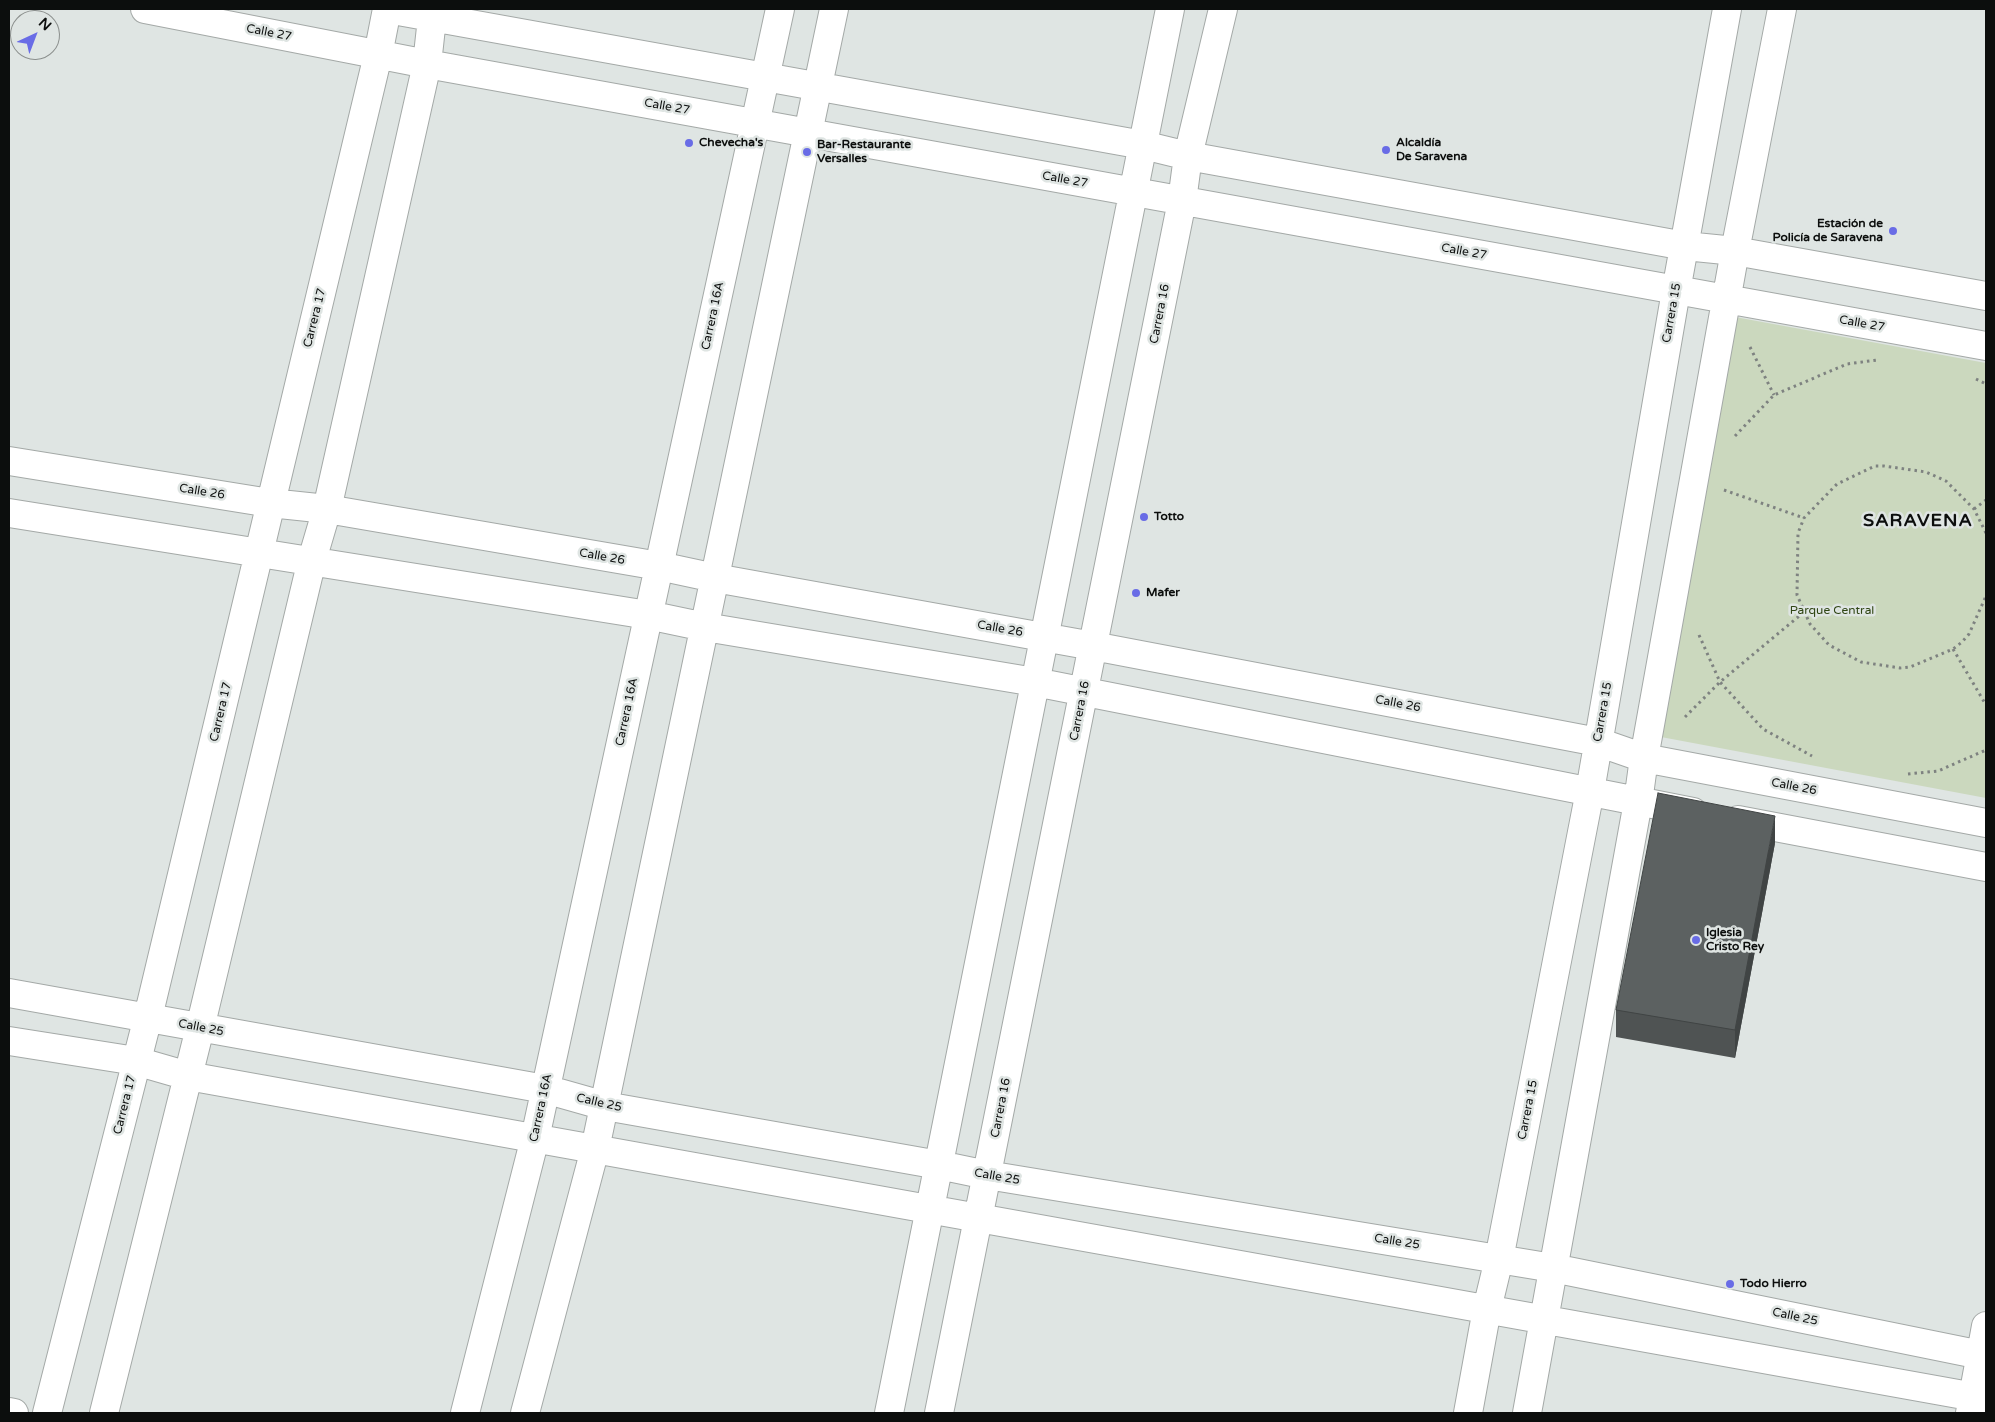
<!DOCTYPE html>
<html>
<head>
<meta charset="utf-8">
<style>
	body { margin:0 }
	#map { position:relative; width:1995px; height:1422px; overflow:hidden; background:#dfe5e3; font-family:"Varela Round",sans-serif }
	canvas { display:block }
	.frame { position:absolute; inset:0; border:10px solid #0c0e0d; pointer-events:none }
	.north { position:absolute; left:10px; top:10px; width:50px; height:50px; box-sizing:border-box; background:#dfe5e3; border:1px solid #8b8f8d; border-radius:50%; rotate:43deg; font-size:14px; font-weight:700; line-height:20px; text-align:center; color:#0c0e0d }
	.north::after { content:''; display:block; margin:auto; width:18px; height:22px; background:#696ce6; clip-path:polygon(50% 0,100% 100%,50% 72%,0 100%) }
</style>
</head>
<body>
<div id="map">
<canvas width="1995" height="1422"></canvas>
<div class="frame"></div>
<div class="north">N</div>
</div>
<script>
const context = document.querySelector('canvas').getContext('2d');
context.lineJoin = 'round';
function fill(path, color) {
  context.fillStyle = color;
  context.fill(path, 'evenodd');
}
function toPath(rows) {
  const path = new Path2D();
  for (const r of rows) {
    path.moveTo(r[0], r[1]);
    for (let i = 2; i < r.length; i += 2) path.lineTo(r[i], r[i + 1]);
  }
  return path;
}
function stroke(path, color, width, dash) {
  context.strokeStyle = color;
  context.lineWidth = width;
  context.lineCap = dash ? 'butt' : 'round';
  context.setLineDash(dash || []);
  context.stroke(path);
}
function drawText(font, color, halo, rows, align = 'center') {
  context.font = font + ' "Varela Round",sans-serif';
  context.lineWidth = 5;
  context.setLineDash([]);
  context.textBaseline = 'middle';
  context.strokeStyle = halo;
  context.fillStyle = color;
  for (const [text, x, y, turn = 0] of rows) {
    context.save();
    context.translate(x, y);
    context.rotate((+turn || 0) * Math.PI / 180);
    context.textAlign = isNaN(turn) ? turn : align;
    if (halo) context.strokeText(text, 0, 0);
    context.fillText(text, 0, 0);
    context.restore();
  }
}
const green = toPath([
	[1735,317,1986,363,1986,798,1661,737]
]);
const path = toPath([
	[1750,347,1774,395],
	[1976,379,1986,384],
	[1735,436,1774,395,1847,364,1877,360],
	[1724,490,1804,518],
	[1974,509,1986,500],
	[1986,533,1974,509,1946,481,1926,472,1884,466,1875,466,1837,484,1804,518,1798,533,1797,595,1810,624,1829,645,1861,662,1900,668,1910,667,1953,649,1962,642,1969,634,1986,596],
	[1699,635,1720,682,1763,729,1812,756],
	[1953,649,1986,705],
	[1685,717,1720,682,1804,612],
	[1908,774,1938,771,1986,750]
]);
const street = toPath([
	[145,9,427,64,1986,346],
	[387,9,1143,145,1188,156,1685,246,1735,251,1986,296],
	[9,461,270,503,327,509,659,566,715,578,1093,646,1598,742,1644,758,1986,823],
	[9,513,648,615,705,627,1035,682,1693,812],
	[1738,820,1986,867],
	[9,993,545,1089,605,1106,939,1165,987,1175,1553,1268,1986,1356],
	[9,1041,136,1061,188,1076,1986,1399],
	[9,1412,14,1413],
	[47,1413,148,1017,378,55,387,9],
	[104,1413,200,1028,312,560,327,509,427,64,433,9],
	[465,1413,535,1138,780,9],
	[525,1413,595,1149,834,9],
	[889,1413,1170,9],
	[939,1413,1182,201,1188,156,1223,9],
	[1468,1413,1487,1309,1499,1259,1590,791,1676,291,1727,9],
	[1527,1413,1638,802,1644,758,1735,251,1782,9],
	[1970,1413,1986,1326]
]);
const wall = toPath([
	[1775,843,1735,1058,1616,1037,1616,1010]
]);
const shadedWall = toPath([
	[1775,816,1775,843,1735,1058,1735,1030]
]);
const building = toPath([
	[1658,793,1775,816,1735,1030,1616,1010,1658,793]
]);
const markers = [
	[689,143,5,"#696ce6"],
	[1386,150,5,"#696ce6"],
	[807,152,5,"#696ce6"],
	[1893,231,5,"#696ce6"],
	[1144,517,5,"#696ce6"],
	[1136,593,5,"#696ce6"],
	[1696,940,5,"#696ce6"],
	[1730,1284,5,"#696ce6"]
];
const streetNames = [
	["Calle 27",269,33,11],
	["Calle 27",667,107,10],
	["Calle 27",1065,180,10],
	["Calle 27",1464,252,10],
	["Carrera 15",1672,313,-80],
	["Carrera 16",1160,314,-79],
	["Carrera 16A",713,316,-78],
	["Carrera 17",315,318,-76],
	["Calle 27",1862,324,10],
	["Calle 26",202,492,9],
	["Calle 26",602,557,10],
	["Calle 26",1000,629,10],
	["Calle 26",1398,704,11],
	["Carrera 16",1080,711,-79],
	["Carrera 17",221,712,-77],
	["Carrera 16A",627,712,-78],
	["Carrera 15",1603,712,-80],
	["Calle 26",1794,787,11],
	["Calle 25",201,1028,11],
	["Calle 25",599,1103,13],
	["Carrera 17",125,1105,-76],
	["Carrera 16A",541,1108,-78],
	["Carrera 16",1001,1108,-79],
	["Carrera 15",1528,1110,-79],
	["Calle 25",997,1177,10],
	["Calle 25",1397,1242,9],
	["Calle 25",1795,1317,12]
];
const poiNames = [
	["Chevecha's",699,143],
	["Alcaldía",1396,143],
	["De Saravena",1396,157],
	["Bar-Restaurante",817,145],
	["Versalles",817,159],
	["Estación de",1883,224,"right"],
	["Policía de Saravena",1883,238,"right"],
	["Totto",1154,517],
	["Mafer",1146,593],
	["Iglesia",1706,933],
	["Cristo Rey",1706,947],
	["Todo Hierro",1740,1284]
];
const parkNames = [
	["Parque Central",1832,611]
];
const districtNames = [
	["SARAVENA",1918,521]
];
fill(green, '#cbd8be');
stroke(street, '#a4a9a7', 30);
stroke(path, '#7e8280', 3, [2.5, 4]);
stroke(street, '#fff', 28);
fill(wall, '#4f5353');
fill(shadedWall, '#404444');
fill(building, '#5c6161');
stroke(building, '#404444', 1);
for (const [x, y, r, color] of markers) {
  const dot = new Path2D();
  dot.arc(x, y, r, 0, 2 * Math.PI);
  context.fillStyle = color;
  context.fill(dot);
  stroke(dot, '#dfe5e3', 2);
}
drawText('12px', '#0c0e0d', '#dfe5e3', streetNames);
drawText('bold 12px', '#0c0e0d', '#dfe5e3', poiNames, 'left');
drawText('12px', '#304614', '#dfe5e3', parkNames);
context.letterSpacing = '1px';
drawText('bold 18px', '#0c0e0d', '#dfe5e3', districtNames);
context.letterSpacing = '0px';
</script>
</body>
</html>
